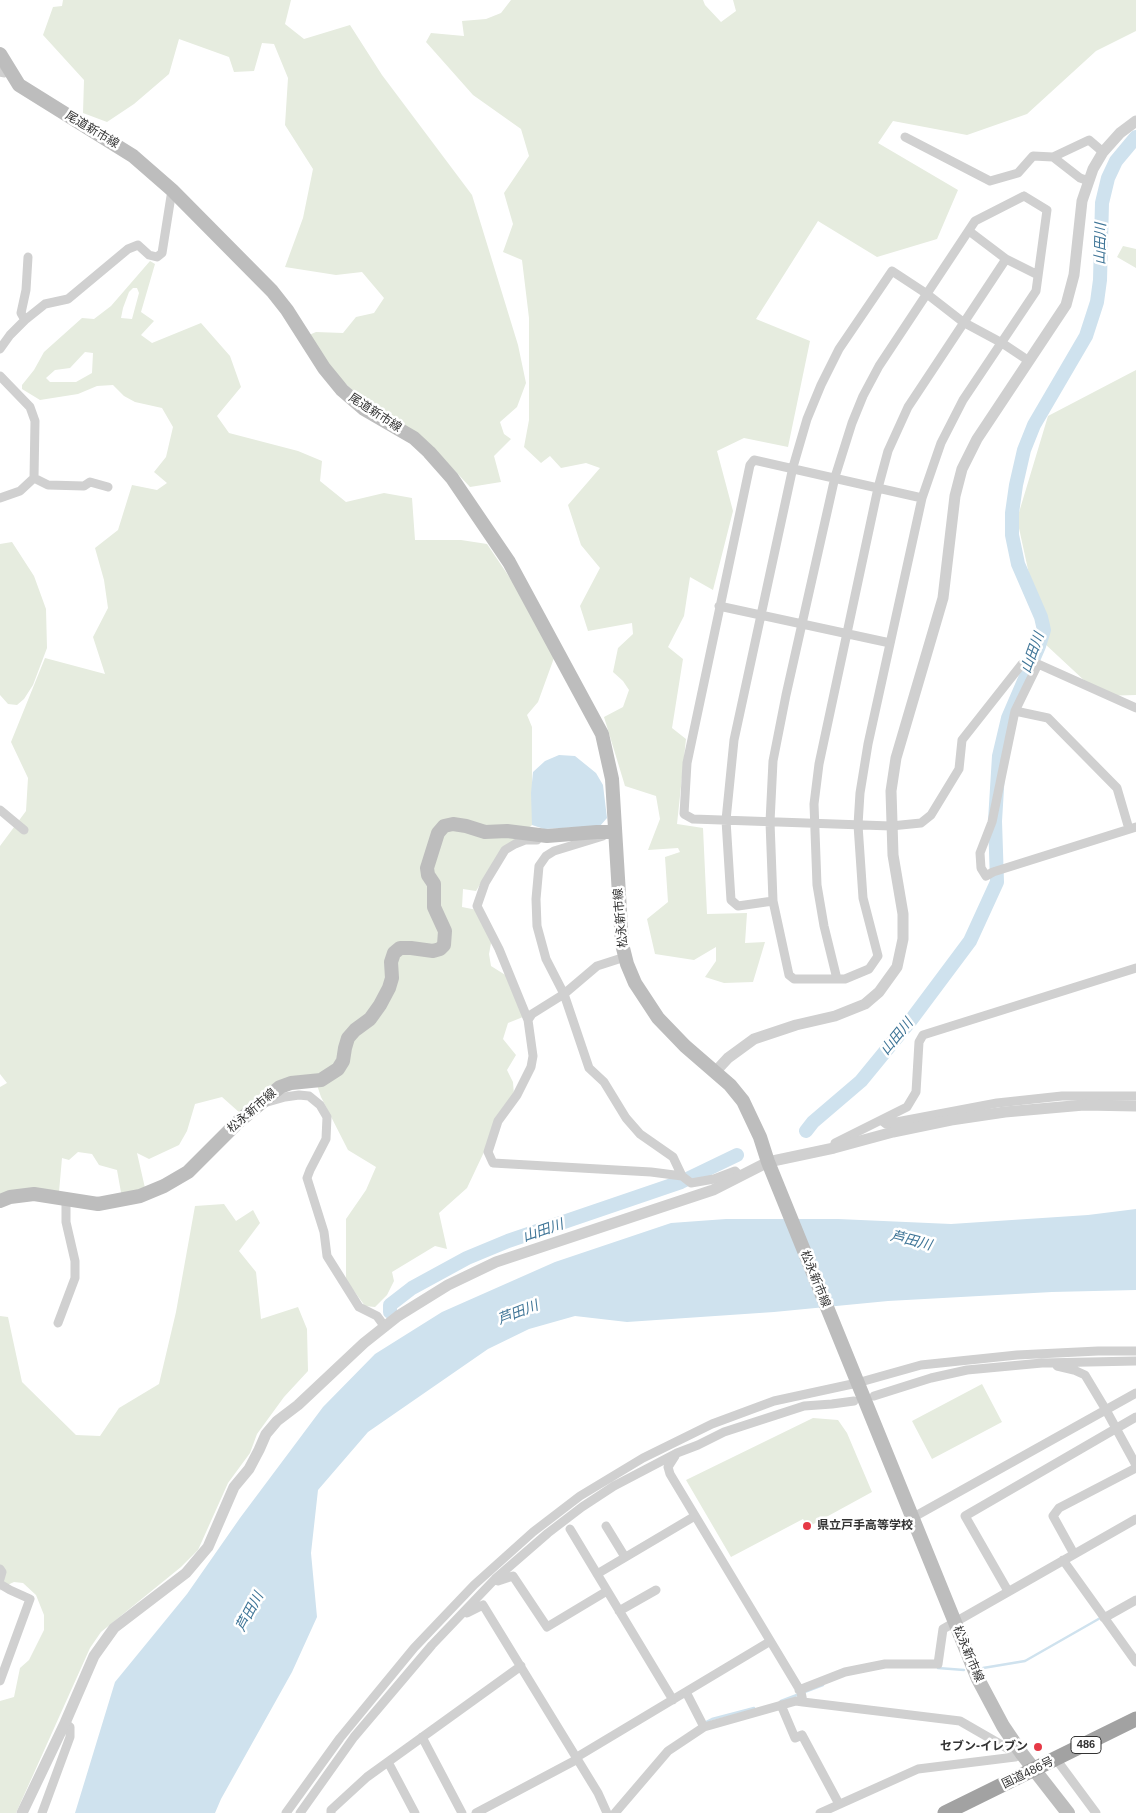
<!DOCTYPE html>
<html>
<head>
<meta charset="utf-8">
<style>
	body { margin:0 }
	canvas { display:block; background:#fff }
</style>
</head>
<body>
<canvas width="1136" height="1813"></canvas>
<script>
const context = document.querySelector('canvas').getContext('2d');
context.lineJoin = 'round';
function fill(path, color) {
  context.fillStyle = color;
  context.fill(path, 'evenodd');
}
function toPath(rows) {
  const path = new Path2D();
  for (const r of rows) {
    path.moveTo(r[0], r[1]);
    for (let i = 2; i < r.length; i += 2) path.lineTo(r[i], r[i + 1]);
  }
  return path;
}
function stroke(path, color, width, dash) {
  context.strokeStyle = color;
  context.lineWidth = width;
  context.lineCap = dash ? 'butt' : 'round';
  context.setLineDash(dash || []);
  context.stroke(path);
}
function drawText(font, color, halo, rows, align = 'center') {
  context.font = font + ' Helvetica,"Noto Sans JP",sans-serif';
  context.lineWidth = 5;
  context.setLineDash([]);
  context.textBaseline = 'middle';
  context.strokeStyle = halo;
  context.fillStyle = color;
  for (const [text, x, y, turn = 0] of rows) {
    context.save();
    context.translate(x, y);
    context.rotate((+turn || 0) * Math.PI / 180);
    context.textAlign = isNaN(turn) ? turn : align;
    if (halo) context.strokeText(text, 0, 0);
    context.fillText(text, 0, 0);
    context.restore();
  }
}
const green = toPath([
	[63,0,291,0,285,24,304,39,350,25,382,75,472,195,518,345,526,383,517,407,500,422,504,434,511,439,494,456,501,482,470,487,428,442,360,397,331,370,309,335,316,332,343,333,356,317,374,313,384,298,362,272,336,275,285,267,303,218,313,169,285,125,288,78,274,44,262,43,254,71,234,72,229,57,179,39,169,74,134,104,107,122,83,113,84,80,43,35,53,7,62,6],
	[511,0,703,0,705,5,721,22,736,11,733,0,1136,0,1136,31,1096,51,1027,114,967,135,893,121,878,143,958,190,937,239,877,257,818,221,756,319,810,341,788,447,744,438,717,451,733,511,713,590,690,577,684,616,668,647,683,659,672,728,686,739,677,824,703,828,707,914,747,913,745,943,765,942,753,982,724,983,705,977,716,961,716,947,694,960,655,954,647,919,668,902,665,857,680,852,678,848,648,850,660,819,656,796,625,786,604,717,623,707,629,690,623,681,613,672,618,648,633,634,632,623,588,631,580,606,600,568,581,545,568,505,600,468,586,463,561,468,550,456,541,463,524,447,529,420,529,318,522,260,503,252,513,224,504,193,529,156,521,129,473,95,426,42,431,33,464,36,462,21,486,19,501,13],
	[1123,246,1136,249,1136,268,1117,257],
	[150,261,155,264,141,312,154,321,141,335,152,343,201,323,230,356,241,387,217,416,229,433,298,451,322,461,320,481,346,502,384,493,412,498,415,540,461,540,487,544,512,581,554,658,538,702,527,715,532,727,532,825,496,858,476,891,463,889,462,907,477,910,492,938,489,954,491,966,507,976,523,1017,508,1023,503,1039,516,1055,507,1070,513,1082,514,1095,493,1125,484,1152,467,1188,439,1213,447,1249,435,1246,392,1272,394,1281,387,1295,375,1307,365,1306,346,1280,346,1219,366,1190,376,1167,348,1150,321,1097,317,1085,327,1078,301,1075,269,1087,240,1113,222,1097,195,1104,187,1131,179,1145,149,1159,137,1153,145,1188,122,1198,117,1170,99,1165,92,1154,78,1152,69,1160,62,1158,59,1192,0,1198,0,1087,7,1083,0,1074,0,846,26,811,28,778,11,742,45,658,105,674,93,637,108,608,104,580,95,548,118,530,132,485,157,490,167,483,154,472,166,457,173,427,162,408,135,402,124,396,113,385,97,386,78,394,40,400,22,389,22,385,34,370,44,352,82,318,94,319,111,306],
	[133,288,137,288,139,293,132,319,121,318,123,308,129,292],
	[85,352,93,353,92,373,76,382,50,382,46,378,55,370,70,368],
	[1136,370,1136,695,1101,696,1044,643,1017,519,1048,416],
	[12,542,34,576,46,609,47,648,33,685,24,699,17,705,8,704,0,695,0,544],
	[224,1204,236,1221,253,1210,260,1223,239,1251,256,1272,261,1319,298,1307,307,1329,308,1371,284,1397,257,1434,250,1453,228,1483,198,1550,181,1567,101,1632,90,1648,16,1813,0,1813,0,1701,14,1697,20,1668,29,1660,44,1630,44,1615,36,1595,23,1583,14,1582,1,1588,0,1591,0,1316,8,1317,22,1382,76,1435,100,1436,119,1408,159,1384,176,1312,195,1206],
	[982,1384,1002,1422,932,1459,912,1421],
	[813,1418,838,1420,847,1433,872,1492,808,1527,803,1519,731,1557,686,1480]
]);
const water = toPath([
	[559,755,575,756,596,773,603,785,607,818,600,826,544,829,532,825,531,793,533,772,545,761],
	[1136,1209,1136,1290,1052,1292,888,1301,774,1312,627,1322,575,1316,529,1329,488,1349,368,1432,318,1490,311,1553,317,1617,292,1672,221,1799,215,1813,75,1813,115,1682,187,1594,240,1518,323,1407,375,1354,442,1312,555,1262,671,1223,726,1219,838,1219,951,1224,1088,1215]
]);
const stream = toPath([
	[938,1668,964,1670],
	[983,1668,1025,1661,1102,1617],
	[781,1701,823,1685],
	[704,1723,712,1719,754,1708]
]);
const river = toPath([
	[806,1131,813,1122,861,1081,911,1020,970,941,997,882,995,821,999,756,1008,718,1039,646,1044,630,1041,617,1018,564,1012,535,1012,513,1016,485,1024,450,1034,425,1086,336,1097,302,1100,280,1102,203,1108,178,1116,161,1136,137],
	[390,1312,390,1305,412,1288,467,1258,508,1241,681,1182,737,1155]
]);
const minor = toPath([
	[0,72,4,73,10,71],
	[905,137,990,181,1018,173,1033,156,1053,157,1089,140,1103,152],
	[1053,157,1080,178,1089,181],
	[1024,196,1047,210,1036,291,963,400,941,443,922,498,868,744,860,793,858,825,863,898,878,956,869,969,845,979,794,979,789,975,773,901,770,822,773,761,786,695,835,477,852,423,863,396,879,366,975,221,1024,196],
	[969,231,1006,259,1038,275],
	[25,320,21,313,26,290,28,257],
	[0,349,10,335,25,320,45,304,68,299,128,249,138,245,149,255,157,257,162,253,172,190],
	[0,376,30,407,35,421,34,478,20,491,0,498],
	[34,478,48,485,84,486,90,482,108,487],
	[922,498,754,460,750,465,687,763,684,814,693,819,891,826,921,823,931,815,959,769,962,740,1022,664,1038,664,1136,708],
	[719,606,890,643],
	[1038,664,1015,711,992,822,980,853,981,868,986,876,993,872,1136,827],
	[1015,711,1048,718,1117,788,1129,829],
	[0,810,24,830],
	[603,836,554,851,546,856,539,866,536,899,537,926,546,959,564,994,589,1068,604,1082,626,1118,640,1134,673,1157,682,1176,691,1183,714,1179,735,1171,740,1176],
	[773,901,738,906,731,900,726,820,734,740,793,467,807,419,821,385,839,349,892,271,927,294,963,322,1002,343,1029,361],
	[625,957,597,966,564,994,532,1014,528,1020,533,1056,531,1067,517,1095,498,1121,488,1152,493,1163,651,1172,682,1176],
	[837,979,824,926,817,885,814,804,819,764,878,488,888,451,908,407,1006,259],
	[528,1020,499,949,477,906,485,883,505,850,515,844,525,840,537,840],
	[264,1103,285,1097,299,1095,309,1096,320,1105,327,1117,326,1139,310,1170,307,1178,324,1232,327,1256,359,1307,377,1316,385,1327],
	[881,1120,886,1124,997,1103,1062,1096,1136,1096],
	[834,1148,835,1143,907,1107,916,1092,919,1042,923,1035,1136,968],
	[58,1323,75,1278,75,1261,66,1222,66,1199],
	[1057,1366,1074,1370,1085,1375,1106,1410,1136,1465],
	[874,1396,931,1378,967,1370,1042,1363,1136,1361],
	[675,1456,668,1467,670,1474,801,1692,803,1702,960,1721,1019,1755],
	[912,1518,1136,1393],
	[606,1526,625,1557],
	[570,1529,673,1700],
	[1074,1554,1053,1516,1059,1508,1136,1468],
	[1063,1560,1136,1662],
	[0,1569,2,1572,0,1579],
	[597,1574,695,1516],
	[495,1579,498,1581,513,1576,547,1627,607,1591],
	[0,1584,10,1590,30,1599,0,1681],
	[1008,1591,965,1516,1136,1417],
	[619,1611,656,1590],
	[467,1613,483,1605,598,1793,607,1813],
	[1104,1618,1136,1600],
	[799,1690,845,1672,885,1664,938,1664,943,1629,1136,1519],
	[686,1692,704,1727],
	[781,1705,795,1738,802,1735,839,1804],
	[422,1737,462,1813],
	[1056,1759,1096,1813],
	[388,1762,415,1813],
	[42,1813,70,1737,70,1727,65,1723],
	[286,1813,340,1738,414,1648,474,1585,533,1532,580,1496,643,1458,712,1424,774,1401,857,1383,921,1365,1017,1355,1098,1351,1136,1351],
	[300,1813,354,1737,432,1645,495,1579,548,1533,582,1507,614,1486,677,1453,698,1445,724,1432,804,1406,832,1404,854,1401],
	[331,1813,331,1810,367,1777,521,1666],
	[476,1813,574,1761,577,1757,769,1642],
	[615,1813,668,1751,704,1727,796,1701,803,1702],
	[820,1813,918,1769,1015,1757,1022,1754]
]);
const tertiary = toPath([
	[716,1071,728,1058,754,1039,796,1025,835,1016,865,1004,879,992,897,967,903,939,903,914,893,855,891,791,896,758,943,598,955,496,962,469,977,439,1066,305,1074,275,1082,201,1093,169,1103,152,1120,133,1136,121],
	[22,1813,65,1723,94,1656,114,1628,186,1573,208,1547,234,1487,249,1469,259,1450,266,1434,277,1421,298,1405,364,1343,398,1316,448,1285,496,1262,713,1190,768,1162,834,1148,893,1132,951,1120,1005,1112,1084,1105,1136,1106]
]);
const secondary = toPath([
	[0,54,19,85,133,156,172,190,272,291,287,310,324,368,342,390,364,409,414,438,429,452,452,478,509,562,602,734,612,779,622,944,627,964,635,983,658,1018,685,1046,730,1085,743,1101,760,1137,768,1162,978,1679,1003,1726,1022,1754,1068,1813],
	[0,1201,10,1197,34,1194,98,1204,140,1196,164,1186,188,1172,239,1121,280,1087,291,1083,321,1080,338,1069,343,1061,345,1048,348,1038,355,1030,370,1019,380,1005,389,988,392,978,391,962,394,953,400,948,411,948,433,951,440,949,444,945,445,931,434,907,434,884,428,875,427,868,438,833,444,826,453,824,466,826,485,832,507,831,547,836,597,832,615,832]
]);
const trunk = toPath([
	[945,1813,1136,1719]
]);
const markers = [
	[807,1526,5,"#e63946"],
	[1038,1747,5,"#e63946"]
];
const shields = [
	[1086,1745,30]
];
const shieldNames = [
	["486",1086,1745]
];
const streetNames = [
	["尾道新市線",92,130,31],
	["尾道新市線",375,413,33],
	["松永新市線",621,918,-95],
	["松永新市線",252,1111,-41],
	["松永新市線",815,1279,68],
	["松永新市線",968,1654,67],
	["国道486号",1028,1773,-26]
];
const poiNames = [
	["県立戸手高等学校",817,1526],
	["セブン-イレブン",1028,1747,"right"]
];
const waterNames = [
	["山田川",1101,244,-89],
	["山田川",1033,653,-70],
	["山田川",897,1037,-51],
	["山田川",543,1231,-19],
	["芦田川",911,1241,14],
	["芦田川",518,1313,-21],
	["芦田川",250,1612,-62]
];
fill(green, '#e6ecdf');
fill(water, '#cfe2ee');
stroke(stream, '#cfe2ee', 2.5);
stroke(river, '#cfe2ee', 14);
stroke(minor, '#d0d0d0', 9);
stroke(tertiary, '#d0d0d0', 11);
stroke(secondary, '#bdbdbd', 14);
stroke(trunk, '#a2a2a2', 15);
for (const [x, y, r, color] of markers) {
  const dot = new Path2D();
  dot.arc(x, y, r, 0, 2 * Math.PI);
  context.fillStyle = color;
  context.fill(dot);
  stroke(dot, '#fff', 2);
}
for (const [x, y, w] of shields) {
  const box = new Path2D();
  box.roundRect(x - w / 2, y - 8.5, w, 17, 4);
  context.fillStyle = '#fff';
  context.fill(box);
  stroke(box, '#333', 1);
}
drawText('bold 11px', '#333', null, shieldNames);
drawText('12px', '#333', '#fff', streetNames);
drawText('bold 12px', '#333', '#fff', poiNames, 'left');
drawText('italic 14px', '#3f7597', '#fff', waterNames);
</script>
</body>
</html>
